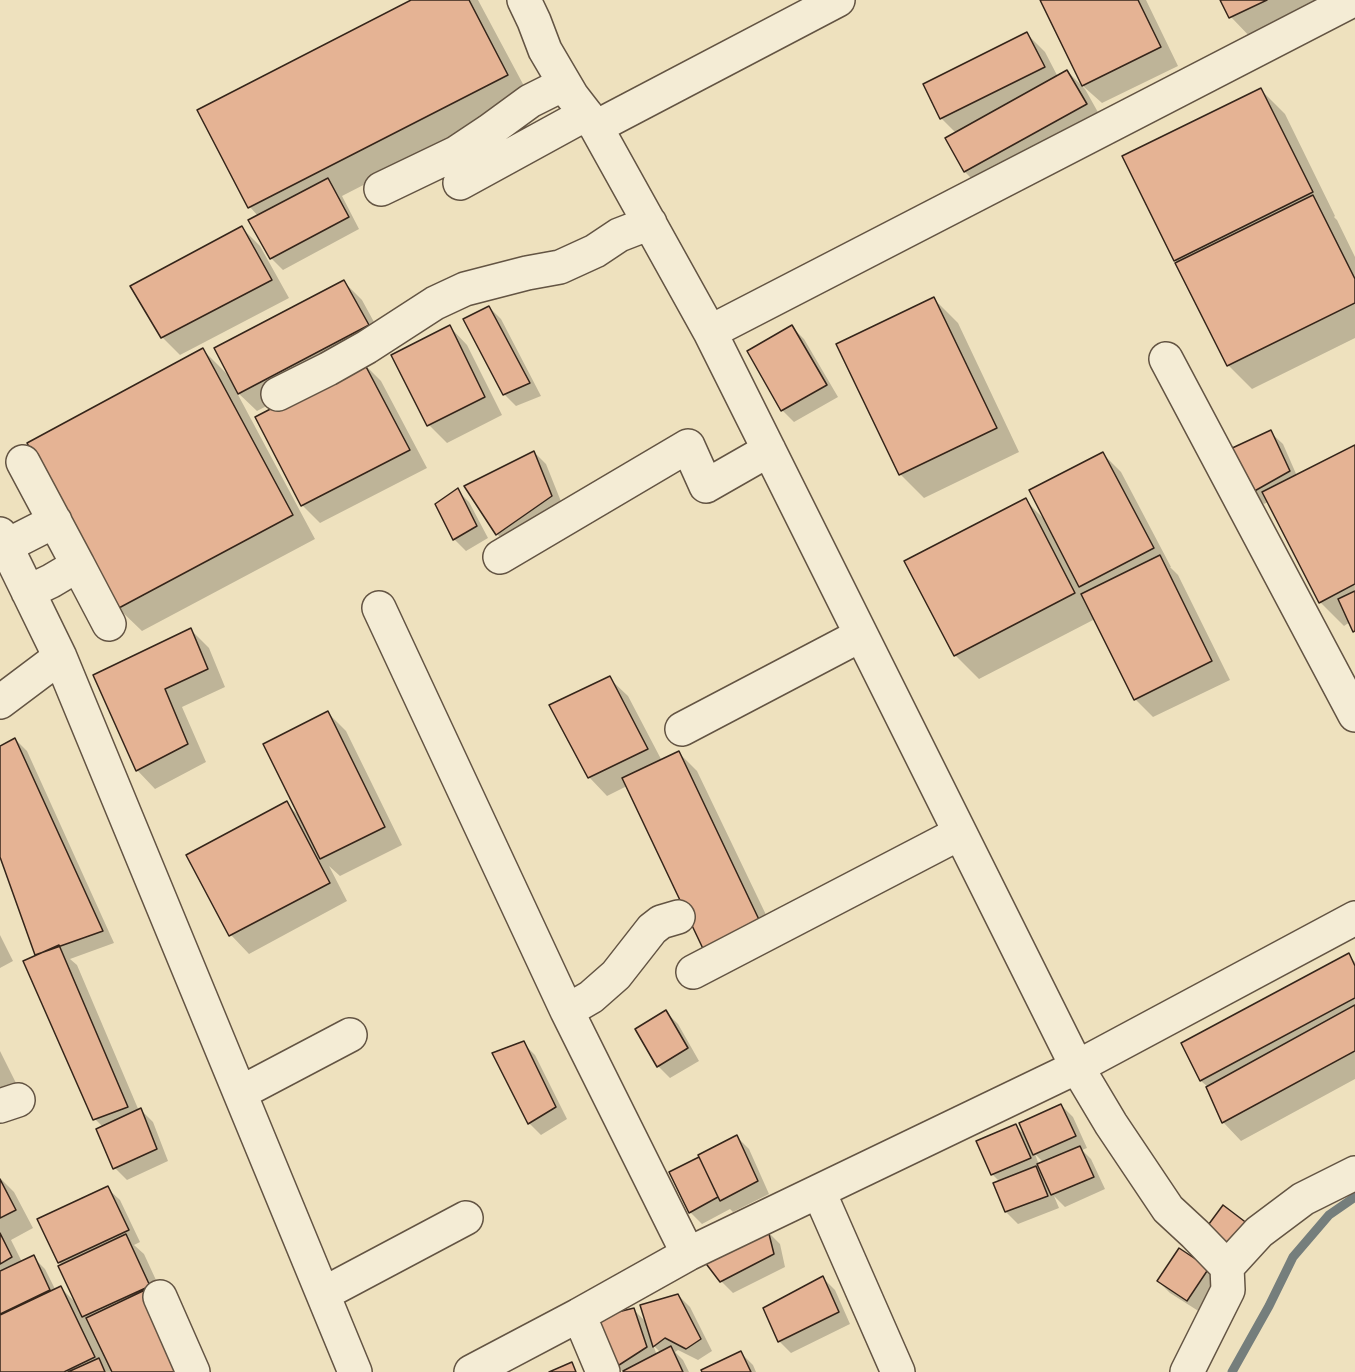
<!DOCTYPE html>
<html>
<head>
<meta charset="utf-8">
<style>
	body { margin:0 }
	canvas { display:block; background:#eee1be }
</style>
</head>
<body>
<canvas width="1355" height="1372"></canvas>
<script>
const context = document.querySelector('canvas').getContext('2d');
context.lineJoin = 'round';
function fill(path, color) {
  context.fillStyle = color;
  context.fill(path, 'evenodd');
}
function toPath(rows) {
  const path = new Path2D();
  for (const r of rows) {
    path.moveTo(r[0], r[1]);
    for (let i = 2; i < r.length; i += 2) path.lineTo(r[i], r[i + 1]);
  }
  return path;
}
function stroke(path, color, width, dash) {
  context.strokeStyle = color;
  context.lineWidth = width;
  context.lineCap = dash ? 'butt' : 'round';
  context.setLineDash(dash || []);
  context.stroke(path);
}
const shadow = toPath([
	[415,0,478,0,531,99,342,196,359,229,283,270,271,258,258,216,250,207,199,111],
	[1041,0,1146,0,1178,66,1102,103,1084,87],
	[1222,0,1340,0,1254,41,1231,17],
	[1027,34,1045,52,1058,77,1067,71,1085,89,1104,123,983,190,965,172,947,138,956,133,941,118],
	[1261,90,1285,114,1335,216,1334,217,1337,220,1355,257,1355,338,1252,389,1228,365,1178,263,1175,260],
	[242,228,260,246,289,298,180,355,162,337],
	[344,282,362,300,386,344,257,411,236,391,315,539,142,631,118,608,203,350,230,377],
	[934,299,958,323,1019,452,924,498,900,474],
	[489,307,501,319,541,396,516,406,504,394,465,319],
	[449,326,467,345,502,415,447,443,429,425,393,356],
	[792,327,804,339,838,397,794,422,782,410,749,352],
	[363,363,381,381,427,468,320,523,302,505],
	[1270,432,1283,444,1297,476,1355,446,1355,632,1350,622,1344,626,1320,602,1268,502,1264,504,1252,492],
	[534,452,546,464,564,509,509,546,497,534],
	[1103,454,1121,472,1171,567,1170,567,1178,575,1230,680,1153,717,1135,699,1095,619,979,679,955,655,1025,500,1045,520],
	[457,490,469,502,488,538,466,551,454,539],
	[191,630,209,648,225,687,182,707,206,762,155,789,137,770,95,675],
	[609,678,628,696,662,761,679,753,697,771,781,946,725,972,627,786,607,796,589,777],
	[328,713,346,731,402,845,340,876,329,866,347,901,249,954,231,935,188,855,286,803,300,817],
	[15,739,27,751,114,943,70,959,77,965,139,1111,141,1110,153,1122,168,1161,127,1180,115,1168,98,1130,103,1127,95,1119,0,853,0,748],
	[0,935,13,961,0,968],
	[1348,955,1355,962,1355,1079,1241,1141,1223,1122,1208,1087,1201,1081,1183,1043],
	[666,1012,678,1024,699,1061,670,1078,658,1066],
	[523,1043,535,1055,567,1119,541,1135,529,1123],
	[0,1051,25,1101,0,1114],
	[1061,1105,1073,1117,1087,1148,1082,1150,1091,1159,1105,1189,1065,1207,1054,1196,1059,1208,1018,1224,1006,1212,1000,1182,992,1174,1016,1126,1026,1136],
	[1035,1154,1044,1163,1039,1165],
	[737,1137,749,1149,769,1194,733,1212,730,1209,702,1224,690,1212,671,1173],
	[0,1178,14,1192,33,1228,11,1240,22,1262,33,1257,45,1269,56,1291,61,1288,77,1304,62,1265,59,1262,107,1188,120,1200,140,1242,134,1245,144,1254,167,1304,192,1372,0,1372],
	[768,1232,780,1244,785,1267,733,1293,721,1281],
	[1208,1269,1220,1281,1200,1312,1170,1293,1158,1281],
	[823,1278,835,1290,850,1324,791,1353,779,1341,765,1309],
	[678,1295,690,1307,712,1351,698,1360,678,1350,675,1352,683,1360,689,1372,623,1372,618,1367,634,1310,648,1324],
	[653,1345,661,1353,657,1355],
	[741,1353,753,1365,756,1372,703,1372]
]);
const stream = toPath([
	[1232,1372,1269,1306,1293,1257,1329,1215,1355,1197]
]);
const building = toPath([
	[411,0,469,0,508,75,248,208,197,110,411,0],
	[1040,0,1138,0,1161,47,1082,86,1040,0],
	[1220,0,1267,0,1229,18,1220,0],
	[1027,32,1045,67,940,119,923,84,1027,32],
	[1067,70,1087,104,964,172,945,138,1067,70],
	[1261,88,1313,192,1174,261,1122,156,1261,88],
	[328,178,349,217,270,259,248,220,328,178],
	[1313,195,1355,279,1355,303,1227,366,1175,263,1313,195],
	[242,226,272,280,161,338,130,286,242,226],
	[344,280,369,325,238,394,214,348,344,280],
	[934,297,997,428,899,475,836,344,934,297],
	[489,306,530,383,503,395,463,319,489,306],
	[450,325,485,397,427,426,391,355,450,325],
	[792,325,827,385,781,411,747,351,792,325],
	[203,348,293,515,117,609,27,443,203,348],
	[363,361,410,450,301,506,255,417,363,361],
	[1271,430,1290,471,1251,493,1228,450,1271,430],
	[1355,445,1355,584,1319,603,1262,492,1355,445],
	[534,451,552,496,496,535,464,486,534,451],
	[1103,452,1154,548,1079,587,1029,490,1103,452],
	[458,488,477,526,453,540,435,504,458,488],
	[1026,498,1075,593,954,656,904,561,1026,498],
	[1160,555,1212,661,1134,700,1081,594,1160,555],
	[1355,591,1355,631,1353,632,1338,599,1355,591],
	[191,628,208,669,165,689,188,744,136,771,93,675,191,628],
	[610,676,648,749,588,778,549,705,610,676],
	[328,711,385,827,320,859,263,744,328,711],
	[15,738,103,931,35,955,0,857,0,746,15,738],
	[679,751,763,928,706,955,622,778,679,751],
	[287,801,330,883,229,936,186,855,287,801],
	[59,945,128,1107,93,1120,23,961,59,945],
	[1349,953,1355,966,1355,998,1200,1081,1181,1043,1349,953],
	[1355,1005,1355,1051,1222,1123,1206,1087,1355,1005],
	[666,1010,688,1048,657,1067,635,1029,666,1010],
	[524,1041,556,1107,528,1124,492,1053,524,1041],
	[1061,1104,1076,1136,1033,1155,1019,1123,1061,1104],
	[141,1108,157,1149,113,1169,96,1129,141,1108],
	[1016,1124,1031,1158,991,1175,976,1141,1016,1124],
	[737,1135,758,1181,720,1201,698,1155,737,1135],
	[1080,1146,1094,1177,1051,1195,1037,1164,1080,1146],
	[699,1157,718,1197,689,1213,669,1172,699,1157],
	[1036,1166,1048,1196,1005,1212,993,1183,1036,1166],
	[0,1179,16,1210,0,1218,0,1179],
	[108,1186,129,1230,58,1263,37,1219,108,1186],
	[1223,1205,1248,1224,1231,1247,1206,1228,1223,1205],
	[768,1230,774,1254,720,1282,704,1261,768,1230],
	[0,1233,12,1257,0,1264,0,1233],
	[126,1234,150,1286,82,1317,58,1266,126,1234],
	[1179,1248,1209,1268,1187,1301,1157,1281,1179,1248],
	[34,1255,50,1290,0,1314,0,1271,34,1255],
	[823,1276,839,1312,778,1342,763,1308,823,1276],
	[61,1286,95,1357,64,1372,0,1372,0,1315,61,1286],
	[145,1290,184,1372,112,1372,86,1318,145,1290],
	[678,1294,701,1339,686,1349,665,1338,653,1347,640,1305,678,1294],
	[634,1308,647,1347,616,1367,598,1317,634,1308],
	[671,1346,683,1372,624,1372,623,1371,671,1346],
	[741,1351,751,1372,702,1372,701,1370,741,1351],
	[99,1358,105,1372,68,1372,99,1358],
	[572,1362,576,1372,549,1372,572,1362]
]);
const minor = toPath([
	[524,0,534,21,545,50,572,96,596,127,710,332,1077,1067,1111,1124,1168,1209,1195,1234,1227,1267,1228,1290,1187,1372],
	[596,127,838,0],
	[460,183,586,114],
	[381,189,456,153,489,131,530,101,564,84],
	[710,332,1353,0],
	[1166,359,1355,715],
	[278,394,328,369,367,347,435,303,465,289,527,273,560,267,595,251,619,235,650,223],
	[23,462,78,565],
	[0,534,60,657,355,1372],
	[6,546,55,521],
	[500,557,688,446,706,486,769,450],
	[28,592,51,581,78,565,109,624],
	[379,608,567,1011,688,1254],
	[0,702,60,657],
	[682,729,861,635],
	[693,972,960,833],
	[567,1011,591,997,616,975,652,929,661,922,678,917],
	[240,1093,350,1035],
	[0,1106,18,1100],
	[819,1192,898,1372],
	[1227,1267,1259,1232,1303,1199,1355,1173],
	[323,1294,466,1218],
	[160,1297,193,1372],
	[579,1315,603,1372],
	[471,1372,579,1315,688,1254,1077,1067,1355,918]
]);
fill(shadow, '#0003');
stroke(stream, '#757e7c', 9);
fill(building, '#e5b394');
stroke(building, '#35251a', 1.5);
stroke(minor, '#635443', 36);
stroke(minor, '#f4ecd5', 33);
</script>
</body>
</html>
